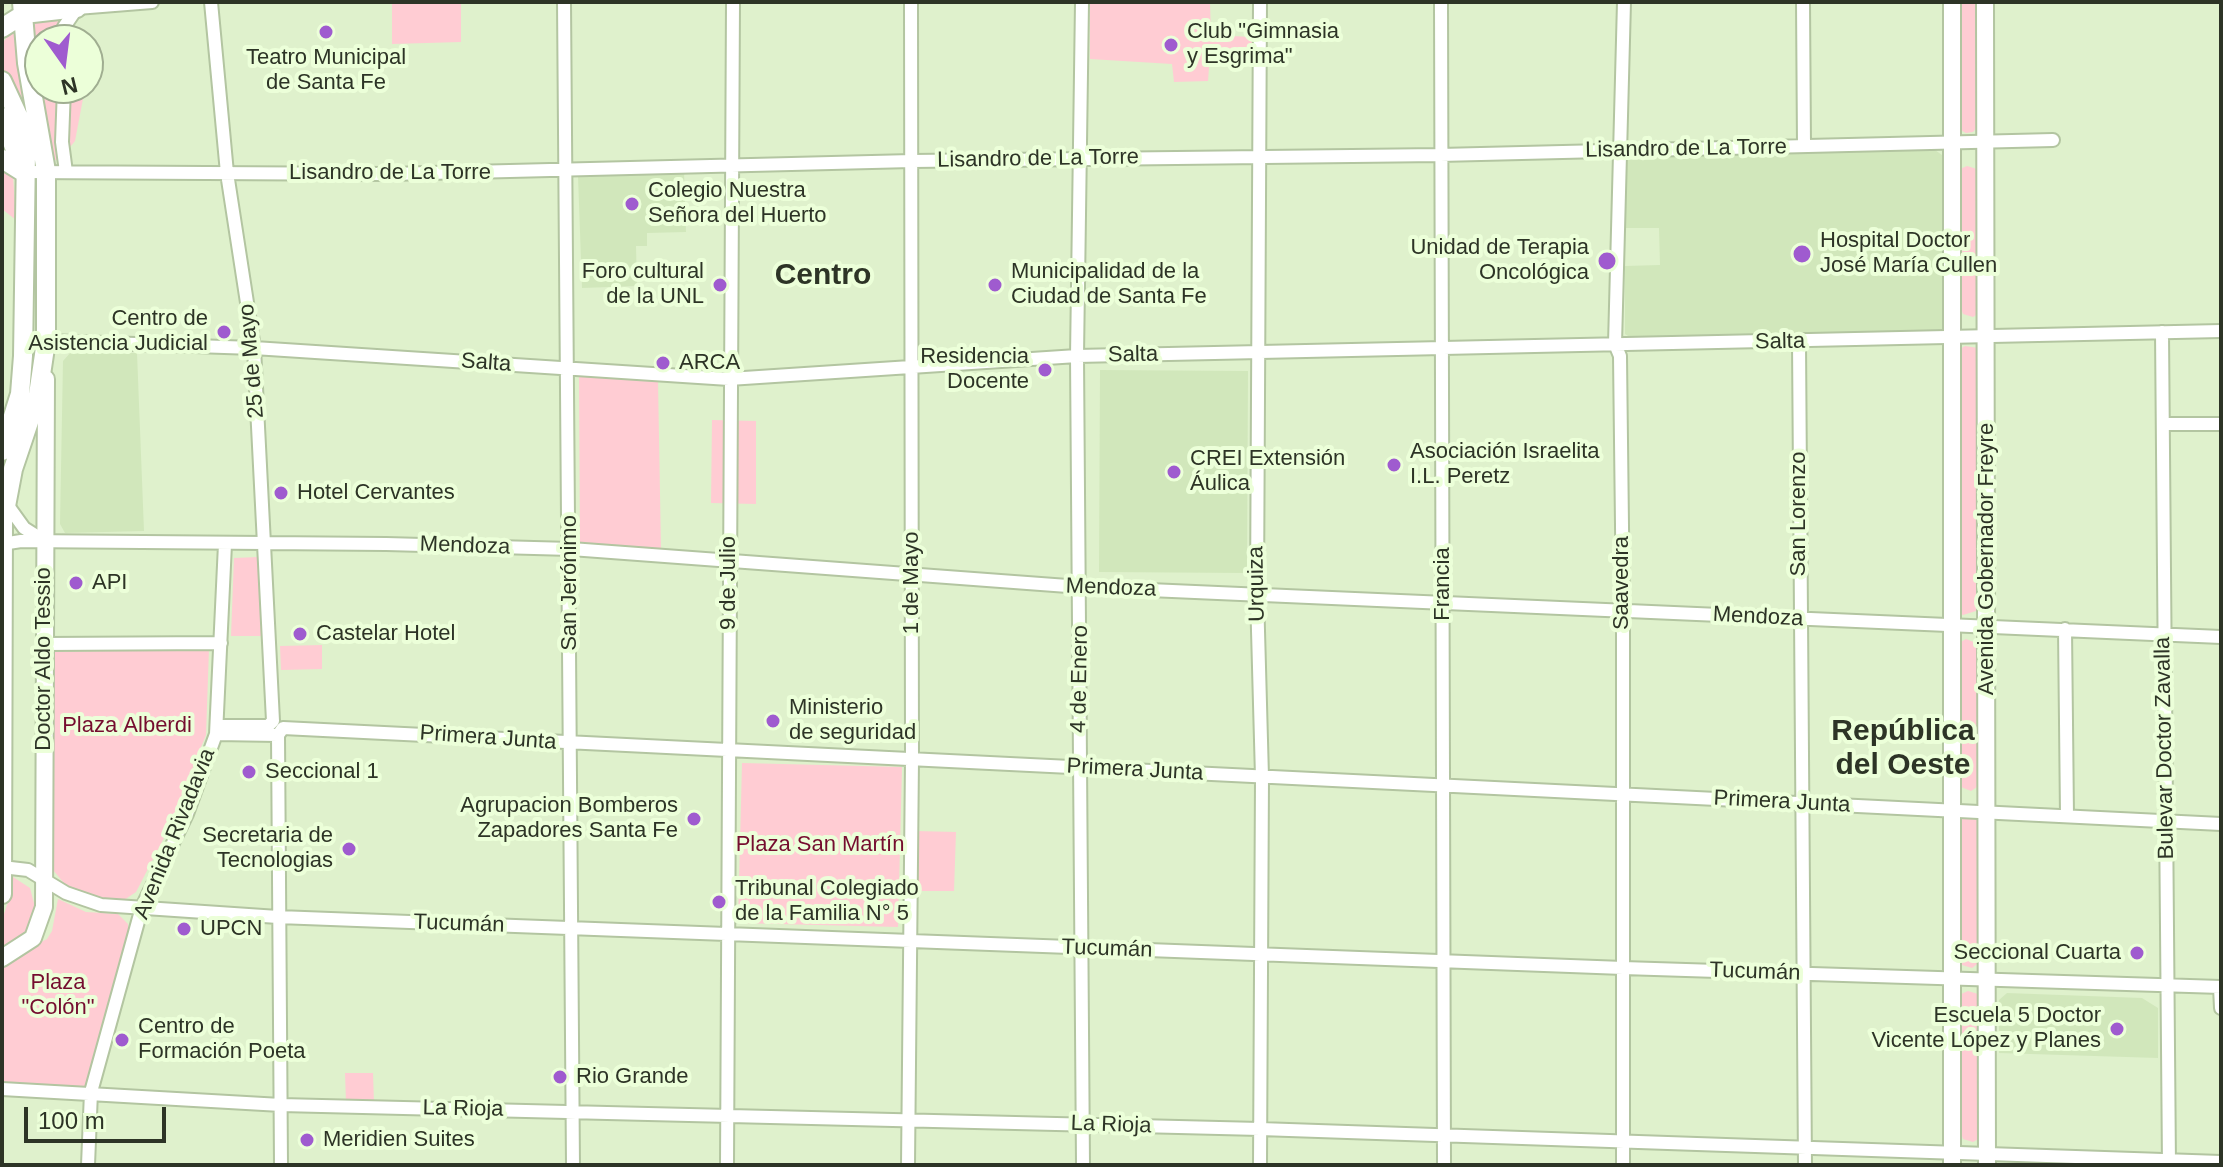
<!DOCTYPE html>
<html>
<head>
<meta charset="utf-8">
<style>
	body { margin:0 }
	#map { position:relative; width:2223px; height:1167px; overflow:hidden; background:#dff1cc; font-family:Arial,sans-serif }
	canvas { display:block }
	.frame { position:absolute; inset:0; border:4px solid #2d3426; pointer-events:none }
	.north { position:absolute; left:24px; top:24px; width:80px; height:80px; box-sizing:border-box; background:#ecffd9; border:2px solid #a0ae91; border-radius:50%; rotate:166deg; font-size:22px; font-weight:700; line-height:32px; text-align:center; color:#2d3426 }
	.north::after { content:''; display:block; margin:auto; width:28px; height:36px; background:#9f5bcf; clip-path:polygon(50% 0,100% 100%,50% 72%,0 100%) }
	.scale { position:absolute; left:24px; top:1107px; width:142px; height:36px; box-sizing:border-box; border:4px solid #2d3426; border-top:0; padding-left:10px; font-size:24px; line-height:28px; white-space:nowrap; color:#2d3426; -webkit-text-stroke:6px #ecffd9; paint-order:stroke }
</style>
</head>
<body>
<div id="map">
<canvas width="2223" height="1167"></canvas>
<div class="frame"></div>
<div class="north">N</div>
<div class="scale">100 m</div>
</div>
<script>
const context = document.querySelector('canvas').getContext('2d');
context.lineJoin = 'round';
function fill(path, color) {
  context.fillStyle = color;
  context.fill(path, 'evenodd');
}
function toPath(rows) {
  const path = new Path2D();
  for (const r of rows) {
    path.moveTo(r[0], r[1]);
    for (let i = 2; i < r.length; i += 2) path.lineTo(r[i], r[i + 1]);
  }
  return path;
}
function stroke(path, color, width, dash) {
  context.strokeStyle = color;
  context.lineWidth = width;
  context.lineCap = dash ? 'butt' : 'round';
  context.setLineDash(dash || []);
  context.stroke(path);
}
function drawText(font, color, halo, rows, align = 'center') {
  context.font = font + ' Arial,sans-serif';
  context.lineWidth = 8;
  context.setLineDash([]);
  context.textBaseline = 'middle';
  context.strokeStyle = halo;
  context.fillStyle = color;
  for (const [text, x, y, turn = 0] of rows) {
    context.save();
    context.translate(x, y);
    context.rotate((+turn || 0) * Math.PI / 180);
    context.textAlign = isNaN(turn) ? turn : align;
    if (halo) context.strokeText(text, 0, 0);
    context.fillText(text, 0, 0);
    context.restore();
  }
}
const built = toPath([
	[1935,150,1942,155,1945,329,1940,334,1631,338,1625,334,1625,266,1660,265,1659,228,1625,228,1625,160,1631,154],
	[684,172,686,232,647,233,647,246,636,246,637,286,582,288,578,176],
	[71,352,137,353,144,531,65,533,60,524,63,361],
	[1100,370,1248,371,1247,573,1099,572],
	[2007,993,2142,998,2158,1008,2158,1058,1999,1053,1999,1000]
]);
const green = toPath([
	[392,2,461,2,461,42,392,44],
	[1090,2,1210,2,1211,35,1252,37,1253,55,1210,54,1208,81,1174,82,1172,64,1090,59],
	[1957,2,1978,2,1978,126,1973,132,1966,133,1957,128],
	[64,18,62,40,40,40,40,88,61,88,58,160,51,160,33,45,34,19],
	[16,27,28,119,2,67,3,42],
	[67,88,85,88,75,141,66,152],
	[2,165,13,176,16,220,2,209],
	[1967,166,1977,169,1981,312,1973,317,1963,314,1960,305,1958,170],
	[1965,346,1978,348,1979,610,1963,615,1958,612,1960,349],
	[579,376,658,381,661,550,580,545],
	[712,420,756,421,756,504,711,503],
	[258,557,263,636,231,636,234,558],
	[1966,639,1976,643,1978,648,1980,785,1971,791,1961,787,1958,779,1957,644],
	[322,645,322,669,281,670,280,646],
	[209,649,206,735,166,834,136,892,121,902,107,902,68,888,53,870,50,652],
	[742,763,902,767,898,927,738,923],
	[1966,817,1977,820,1979,825,1980,962,1972,968,1962,965,1959,956,1957,821],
	[915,831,956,832,954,891,914,891],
	[10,875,30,888,36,911,31,929,2,953,2,920,8,902],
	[58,899,86,912,118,914,128,924,128,942,86,1089,2,1082,2,962,47,939,52,931],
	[1968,991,1978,994,1980,999,1982,1137,1973,1142,1963,1139,1960,1130,1959,995],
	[345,1073,373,1073,374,1103,346,1102]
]);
const minor = toPath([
	[211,2,227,173,254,348,273,721,268,726,217,726],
	[564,2,573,1165],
	[1082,2,1077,356,1083,1165],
	[1441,2,1444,1165],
	[1803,2,1804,146],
	[77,8,152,2],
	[65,40,64,27,77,8],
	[64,88,62,142,66,172],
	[23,172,389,174,912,161,1440,155,2053,140],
	[2162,332,2169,1165],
	[46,341,254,348,729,379,1077,356,2221,331],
	[1799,342,1805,1165],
	[2164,424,2221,424],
	[6,503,24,528,43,540],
	[2,544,21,541,386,544,571,549,1081,587,2221,637],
	[2065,629,2067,816],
	[44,644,221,643],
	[216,734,278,735],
	[2,867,28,870,66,893,101,905,278,917,1623,968,2221,987],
	[2220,987,2221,1008],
	[2,1089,281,1105,1260,1129,2221,1162],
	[88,1165,91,1092,142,907,187,814,216,734,225,544],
	[281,1165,278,735,283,728,2221,824],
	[727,1165,733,2],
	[908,1165,912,759,911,2],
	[1260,1165,1262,777,1257,594,1260,2],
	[1623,1165,1623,611,1620,356,1615,344,1624,2]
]);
const major = toPath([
	[1985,2,1987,1165],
	[2,958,33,938,44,907,46,379],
	[1952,1165,1952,2]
]);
const highway = toPath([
	[2,28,24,14,77,8],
	[2,81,21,122,26,153,23,356,20,394,2,451],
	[2,117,20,162],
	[2,159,23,172],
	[2,894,3,522,13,469,38,395,46,341,46,171,27,63,22,2]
]);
const markers = [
	[326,32,8,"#9f5bcf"],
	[1171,45,8,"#9f5bcf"],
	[632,204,8,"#9f5bcf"],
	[1802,254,10,"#9f5bcf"],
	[1607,261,10,"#9f5bcf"],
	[720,285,8,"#9f5bcf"],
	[995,285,8,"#9f5bcf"],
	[224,332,8,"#9f5bcf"],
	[663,363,8,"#9f5bcf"],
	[1045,370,8,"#9f5bcf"],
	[1394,465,8,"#9f5bcf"],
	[1174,472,8,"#9f5bcf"],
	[281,493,8,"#9f5bcf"],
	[76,583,8,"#9f5bcf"],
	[300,634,8,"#9f5bcf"],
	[773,721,8,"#9f5bcf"],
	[249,772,8,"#9f5bcf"],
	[694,819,8,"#9f5bcf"],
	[349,849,8,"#9f5bcf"],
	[719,902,8,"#9f5bcf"],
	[184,929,8,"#9f5bcf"],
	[2137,953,8,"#9f5bcf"],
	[2117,1029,8,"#9f5bcf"],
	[122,1040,8,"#9f5bcf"],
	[560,1077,8,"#9f5bcf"],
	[307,1140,8,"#9f5bcf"]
];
const poiNames = [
	["Club \"Gimnasia",1187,32],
	["y Esgrima\"",1187,57],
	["Teatro Municipal",326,58,"center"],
	["de Santa Fe",326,83,"center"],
	["Colegio Nuestra",648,191],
	["Señora del Huerto",648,216],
	["Hospital Doctor",1820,241],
	["José María Cullen",1820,266],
	["Unidad de Terapia",1589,248,"right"],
	["Oncológica",1589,273,"right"],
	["Foro cultural",704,272,"right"],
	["de la UNL",704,297,"right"],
	["Municipalidad de la",1011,272],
	["Ciudad de Santa Fe",1011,297],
	["Centro de",208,319,"right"],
	["Asistencia Judicial",208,344,"right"],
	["Residencia",1029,357,"right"],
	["Docente",1029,382,"right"],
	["ARCA",679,363],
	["Asociación Israelita",1410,452],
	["I.L. Peretz",1410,477],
	["CREI Extensión",1190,459],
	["Áulica",1190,484],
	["Hotel Cervantes",297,493],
	["API",92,583],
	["Castelar Hotel",316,634],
	["Ministerio",789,708],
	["de seguridad",789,733],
	["Seccional 1",265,772],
	["Agrupacion Bomberos",678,806,"right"],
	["Zapadores Santa Fe",678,831,"right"],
	["Secretaria de",333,836,"right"],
	["Tecnologias",333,861,"right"],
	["Tribunal Colegiado",735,889],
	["de la Familia N° 5",735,914],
	["UPCN",200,929],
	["Seccional Cuarta",2121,953,"right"],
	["Escuela 5 Doctor",2101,1016,"right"],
	["Vicente López y Planes",2101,1041,"right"],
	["Centro de",138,1027],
	["Formación Poeta",138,1052],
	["Rio Grande",576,1077],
	["Meridien Suites",323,1140]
];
const streetNames = [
	["Lisandro de La Torre",1686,149,-1],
	["Lisandro de La Torre",1038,159,-1],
	["Lisandro de La Torre",390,173],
	["Salta",1780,342,-1],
	["Salta",1133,355,-1],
	["25 de Mayo",252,361,-95],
	["Salta",486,363,4],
	["San Lorenzo",1799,514,-90],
	["Mendoza",465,546,2],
	["Avenida Gobernador Freyre",1987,559,-90],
	["San Jerónimo",570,583,-90],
	["9 de Julio",729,583,-90],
	["1 de Mayo",912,583,-90],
	["Saavedra",1622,583,-90],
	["Urquiza",1257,584,-91],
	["Francia",1443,584,-90],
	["Mendoza",1111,588,2],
	["Mendoza",1758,617,3],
	["Doctor Aldo Tessio",44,659,-90],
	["4 de Enero",1080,679,-89],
	["Primera Junta",488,738,4],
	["Bulevar Doctor Zavalla",2165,748,-91],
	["Primera Junta",1135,770,3],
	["Primera Junta",1782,802,3],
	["Avenida Rivadavia",175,834,-68],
	["Tucumán",459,924,2],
	["Tucumán",1107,949,2],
	["Tucumán",1755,972,2],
	["La Rioja",463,1109,1],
	["La Rioja",1111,1125,2]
];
const parkNames = [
	["Plaza Alberdi",127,726],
	["Plaza San Martín",820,845],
	["Plaza",58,983],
	["\"Colón\"",58,1008]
];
const districtNames = [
	["Centro",823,276],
	["República",1903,732],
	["del Oeste",1903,766]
];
fill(built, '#d1e7bb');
fill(green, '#ffccd3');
stroke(minor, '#b3c5a1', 16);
stroke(major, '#b3c5a1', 20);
stroke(highway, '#b3c5a1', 22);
stroke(minor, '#fff', 12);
stroke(major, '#fff', 16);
stroke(highway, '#fff', 18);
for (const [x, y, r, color] of markers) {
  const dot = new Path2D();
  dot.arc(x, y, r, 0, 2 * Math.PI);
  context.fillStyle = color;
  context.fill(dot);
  stroke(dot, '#ecffd9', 3);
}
drawText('22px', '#2d3426', '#ecffd9', poiNames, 'left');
drawText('22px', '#2d3426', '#ecffd9', streetNames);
drawText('22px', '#750d2f', '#ecffd9', parkNames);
drawText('bold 30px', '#2d3426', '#ecffd9', districtNames);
</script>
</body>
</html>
